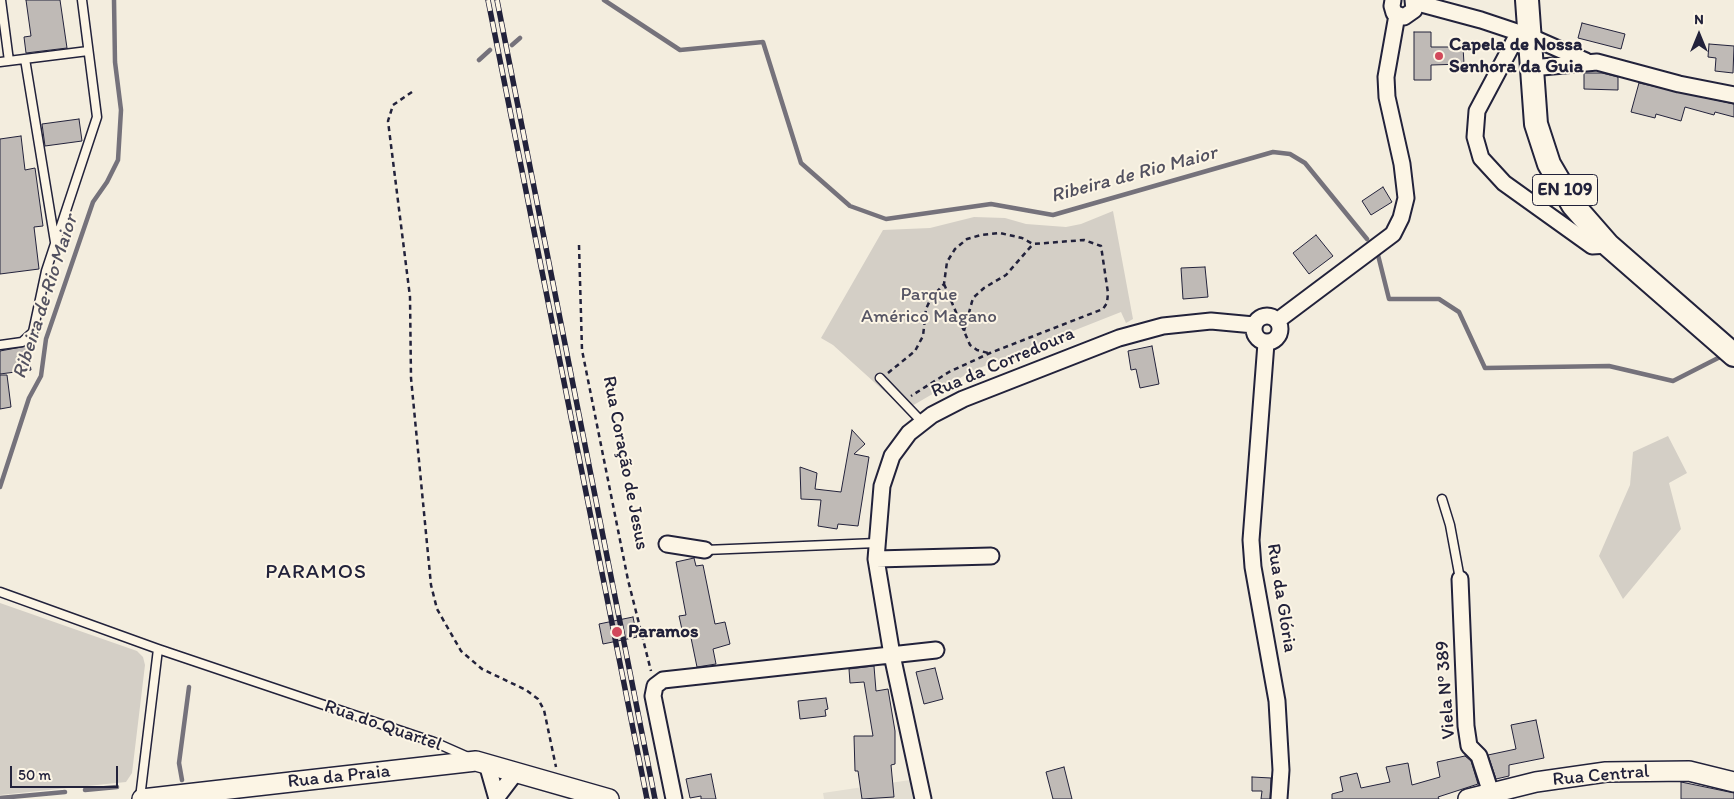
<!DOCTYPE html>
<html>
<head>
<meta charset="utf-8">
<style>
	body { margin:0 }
	#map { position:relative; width:1734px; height:799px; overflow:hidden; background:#f3edde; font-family:Itim,sans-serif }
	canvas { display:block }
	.north { position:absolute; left:1674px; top:10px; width:50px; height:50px; -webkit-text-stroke:4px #fcf5e5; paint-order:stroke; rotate:0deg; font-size:14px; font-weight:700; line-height:20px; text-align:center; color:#22223b }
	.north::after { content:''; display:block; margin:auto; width:18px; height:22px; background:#22223b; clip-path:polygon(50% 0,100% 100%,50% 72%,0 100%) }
	.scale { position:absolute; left:10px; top:766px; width:108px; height:22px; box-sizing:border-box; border:2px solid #22223b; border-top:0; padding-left:6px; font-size:15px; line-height:18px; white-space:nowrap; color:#22223b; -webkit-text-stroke:4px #fcf5e5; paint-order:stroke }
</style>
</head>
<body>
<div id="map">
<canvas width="1734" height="799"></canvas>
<div class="north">N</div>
<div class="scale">50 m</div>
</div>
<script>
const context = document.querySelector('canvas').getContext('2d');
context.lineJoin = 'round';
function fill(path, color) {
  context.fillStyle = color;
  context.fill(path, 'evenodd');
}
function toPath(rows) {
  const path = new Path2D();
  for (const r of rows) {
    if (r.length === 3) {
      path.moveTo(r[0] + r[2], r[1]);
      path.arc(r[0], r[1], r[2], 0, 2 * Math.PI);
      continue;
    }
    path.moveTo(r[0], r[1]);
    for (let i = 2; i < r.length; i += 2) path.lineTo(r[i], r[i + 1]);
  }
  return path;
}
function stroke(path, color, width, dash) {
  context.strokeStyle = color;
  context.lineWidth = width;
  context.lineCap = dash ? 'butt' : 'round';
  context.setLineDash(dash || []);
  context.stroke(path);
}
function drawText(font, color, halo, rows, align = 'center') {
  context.font = font + ' Itim,sans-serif';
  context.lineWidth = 4;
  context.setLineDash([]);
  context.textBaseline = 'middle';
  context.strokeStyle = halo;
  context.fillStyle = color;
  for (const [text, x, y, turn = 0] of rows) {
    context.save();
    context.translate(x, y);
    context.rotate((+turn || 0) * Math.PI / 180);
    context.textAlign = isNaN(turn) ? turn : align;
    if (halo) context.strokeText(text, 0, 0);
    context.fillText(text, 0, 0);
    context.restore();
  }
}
const built = toPath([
	[910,780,915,799,824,799,823,793]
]);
const green = toPath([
	[1113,211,1133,319,1126,323,1121,312,1007,357,972,371,905,410,833,345,821,338,883,230,930,228,974,217,1005,218,1026,224,1066,227,1081,224],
	[1668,436,1687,473,1669,483,1681,529,1623,599,1599,556,1630,485,1633,452],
	[0,603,137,651,143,657,145,665,132,773,126,782,0,795]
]);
const stream = toPath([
	[604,0,680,50,763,42,801,163,850,206,886,219,991,204,1053,215,1273,152,1290,154,1305,163,1367,239],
	[512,45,520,38],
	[479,60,490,50],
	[1378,255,1389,299,1439,299,1459,312,1485,368,1609,366,1673,381,1724,355],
	[0,487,29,398,41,376,46,339,93,202,107,182,118,160,121,110,115,62,114,0],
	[182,780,179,763,189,687],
	[85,790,117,787],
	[0,798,65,792]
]);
const building = toPath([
	[26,0,60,0,67,48,26,53,24,37,31,36,26,0],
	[1582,23,1625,34,1621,49,1578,38,1582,23],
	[1414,32,1431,32,1431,47,1463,47,1464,64,1431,65,1431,80,1414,80,1414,32],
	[1709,44,1734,46,1733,73,1715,71,1716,58,1708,57,1709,44],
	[1584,73,1602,73,1618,77,1618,90,1584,89,1584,73],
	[1639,83,1734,104,1734,117,1715,112,1714,115,1685,107,1681,121,1656,114,1655,118,1631,112,1639,83],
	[79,119,82,141,45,146,42,124,79,119],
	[21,136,25,170,35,168,43,226,34,227,39,269,0,274,0,139,21,136],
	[1383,187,1392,202,1371,215,1362,201,1383,187],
	[1316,235,1333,256,1309,274,1293,253,1316,235],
	[1205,267,1208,297,1183,299,1181,268,1205,267],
	[27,346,31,370,0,374,0,351,27,346],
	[1152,346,1159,384,1140,388,1136,369,1131,370,1128,351,1152,346],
	[0,375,7,375,11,407,0,409,0,375],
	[852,430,865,444,854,454,869,457,858,526,838,524,837,529,818,526,821,500,801,499,800,467,817,473,815,489,841,492,852,430],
	[694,558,696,566,703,565,715,624,725,622,730,644,713,649,716,664,697,667,690,633,683,634,679,616,686,615,676,562,694,558],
	[633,617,637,637,603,644,599,624,633,617],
	[874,666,876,691,888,689,895,731,895,764,891,765,894,797,862,799,858,771,855,771,854,736,873,736,864,682,850,683,849,669,874,666],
	[935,668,943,699,924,704,916,672,935,668],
	[826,698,828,709,825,710,826,716,800,719,798,701,826,698],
	[1536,720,1544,758,1509,765,1509,776,1496,779,1488,755,1516,749,1511,725,1536,720],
	[1465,756,1471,761,1478,784,1438,797,1439,799,1332,799,1332,794,1343,791,1340,777,1357,773,1361,788,1390,782,1386,767,1408,763,1412,785,1440,777,1437,762,1465,756],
	[1064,767,1072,799,1053,799,1046,772,1064,767],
	[711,774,716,799,701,799,701,796,690,798,686,779,711,774],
	[1252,777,1271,778,1270,799,1261,799,1262,791,1252,791,1252,777],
	[1681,782,1734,793,1734,799,1681,799,1681,782]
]);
const path = toPath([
	[412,92,393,105,388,121,410,297,411,378,431,585,437,609,461,651,482,669,526,690,538,699,544,710,556,767],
	[579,245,582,350,628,580,651,671],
	[944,284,970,345,977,350,988,353],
	[964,331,973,298,984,288,1006,275,1033,244],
	[888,373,915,351,923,336,926,309,931,298,944,284,947,262,955,249,967,239,981,235,1000,233,1022,238,1033,244,1084,240,1101,246,1108,293,1107,303,1103,309,990,353,949,372,911,396]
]);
const service = toPath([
	[1,0,9,61],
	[25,59,55,242],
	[0,62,88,51],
	[0,345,22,342,33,332,46,271,97,117,82,0],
	[880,378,922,422],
	[1442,499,1450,525,1460,579],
	[705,550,877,543],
	[0,592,158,649,434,742,468,757],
	[140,798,158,649]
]);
const minor = toPath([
	[1393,0,1392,6,1394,13,1404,17,1414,10,1413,0],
	[1414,2,1481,20,1529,36,1586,61],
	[1518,34,1477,111,1475,137,1481,158,1504,183,1592,246,1608,245],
	[1531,68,1597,62,1679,84,1734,95],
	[1267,329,13],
	[1277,321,1393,234,1401,218,1406,198,1402,164,1387,97,1386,77,1397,15],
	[1266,343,1251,540,1253,567,1277,701,1281,770,1279,799],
	[667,544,705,550],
	[876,559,991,556],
	[1460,579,1466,726,1469,746,1479,756,1491,793],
	[487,764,497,799],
	[497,797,516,772],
	[674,799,653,696,655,686,663,680,936,650],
	[923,799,892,655,876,559,882,486,892,456,909,433,932,415,963,399,1119,338,1163,326,1211,321,1254,325]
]);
const tertiary = toPath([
	[142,799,476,761,609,799],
	[1468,799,1536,782,1606,772,1689,771,1734,782]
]);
const primary = toPath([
	[1527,0,1536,124,1549,164,1573,205,1608,245,1734,355]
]);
const rail = toPath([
	[488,0,647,799],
	[497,0,655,799]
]);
const markers = [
	[1439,56,5,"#d1495b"],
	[617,632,6,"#d1495b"]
];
const shields = [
	[1565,190,65]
];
const shieldNames = [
	["EN 109",1565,190]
];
const poiNames = [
	["Capela de Nossa",1449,45],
	["Senhora da Guia",1449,67],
	["Paramos",628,632]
];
const parkNames = [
	["Parque",929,295],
	["Américo Magano",929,317]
];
const streetNames = [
	["Rua da Corredoura",1003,363,-23],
	["Rua Coração de Jesus",625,463,79],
	["Rua da Glória",1281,598,81],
	["Viela Nº 389",1446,690,-94],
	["Rua do Quartel",383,726,19],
	["Rua Central",1601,776,-5],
	["Rua da Praia",339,777,-6]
];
const waterNames = [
	["Ribeira de Rio Maior",1134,175,-15],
	["Ribeira de Rio Maior",46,297,-72]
];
const quarterNames = [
	["PARAMOS",316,573]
];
fill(built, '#e3ded2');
fill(green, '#d4cfc6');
stroke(stream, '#75727b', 4.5);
fill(building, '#bfbab6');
stroke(building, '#22223b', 1);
stroke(service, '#22223b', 11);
stroke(minor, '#22223b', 19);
stroke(tertiary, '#22223b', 22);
stroke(primary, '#22223b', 26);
stroke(path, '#22223b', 2.5, [5, 4]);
stroke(service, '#fcf5e5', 8);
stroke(minor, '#fcf5e5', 15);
stroke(tertiary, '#fcf5e5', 19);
stroke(primary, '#fcf5e5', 22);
stroke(rail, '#22223b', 5.5);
stroke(rail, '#fcf5e5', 4, [11]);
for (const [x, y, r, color] of markers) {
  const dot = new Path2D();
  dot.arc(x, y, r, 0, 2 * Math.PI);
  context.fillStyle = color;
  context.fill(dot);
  stroke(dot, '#fcf5e5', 2);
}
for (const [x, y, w] of shields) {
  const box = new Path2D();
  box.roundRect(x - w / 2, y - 15.5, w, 31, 4);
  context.fillStyle = '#fcf5e5';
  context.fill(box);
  stroke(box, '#22223b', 1);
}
drawText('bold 18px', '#22223b', null, shieldNames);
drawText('bold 19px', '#22223b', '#fcf5e5', poiNames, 'left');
drawText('19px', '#575665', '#fcf5e5', parkNames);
drawText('19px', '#22223b', '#fcf5e5', streetNames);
drawText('italic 20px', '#525160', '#fcf5e5', waterNames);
context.letterSpacing = '1px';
drawText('21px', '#22223b', '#fcf5e5', quarterNames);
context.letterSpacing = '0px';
</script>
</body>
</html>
